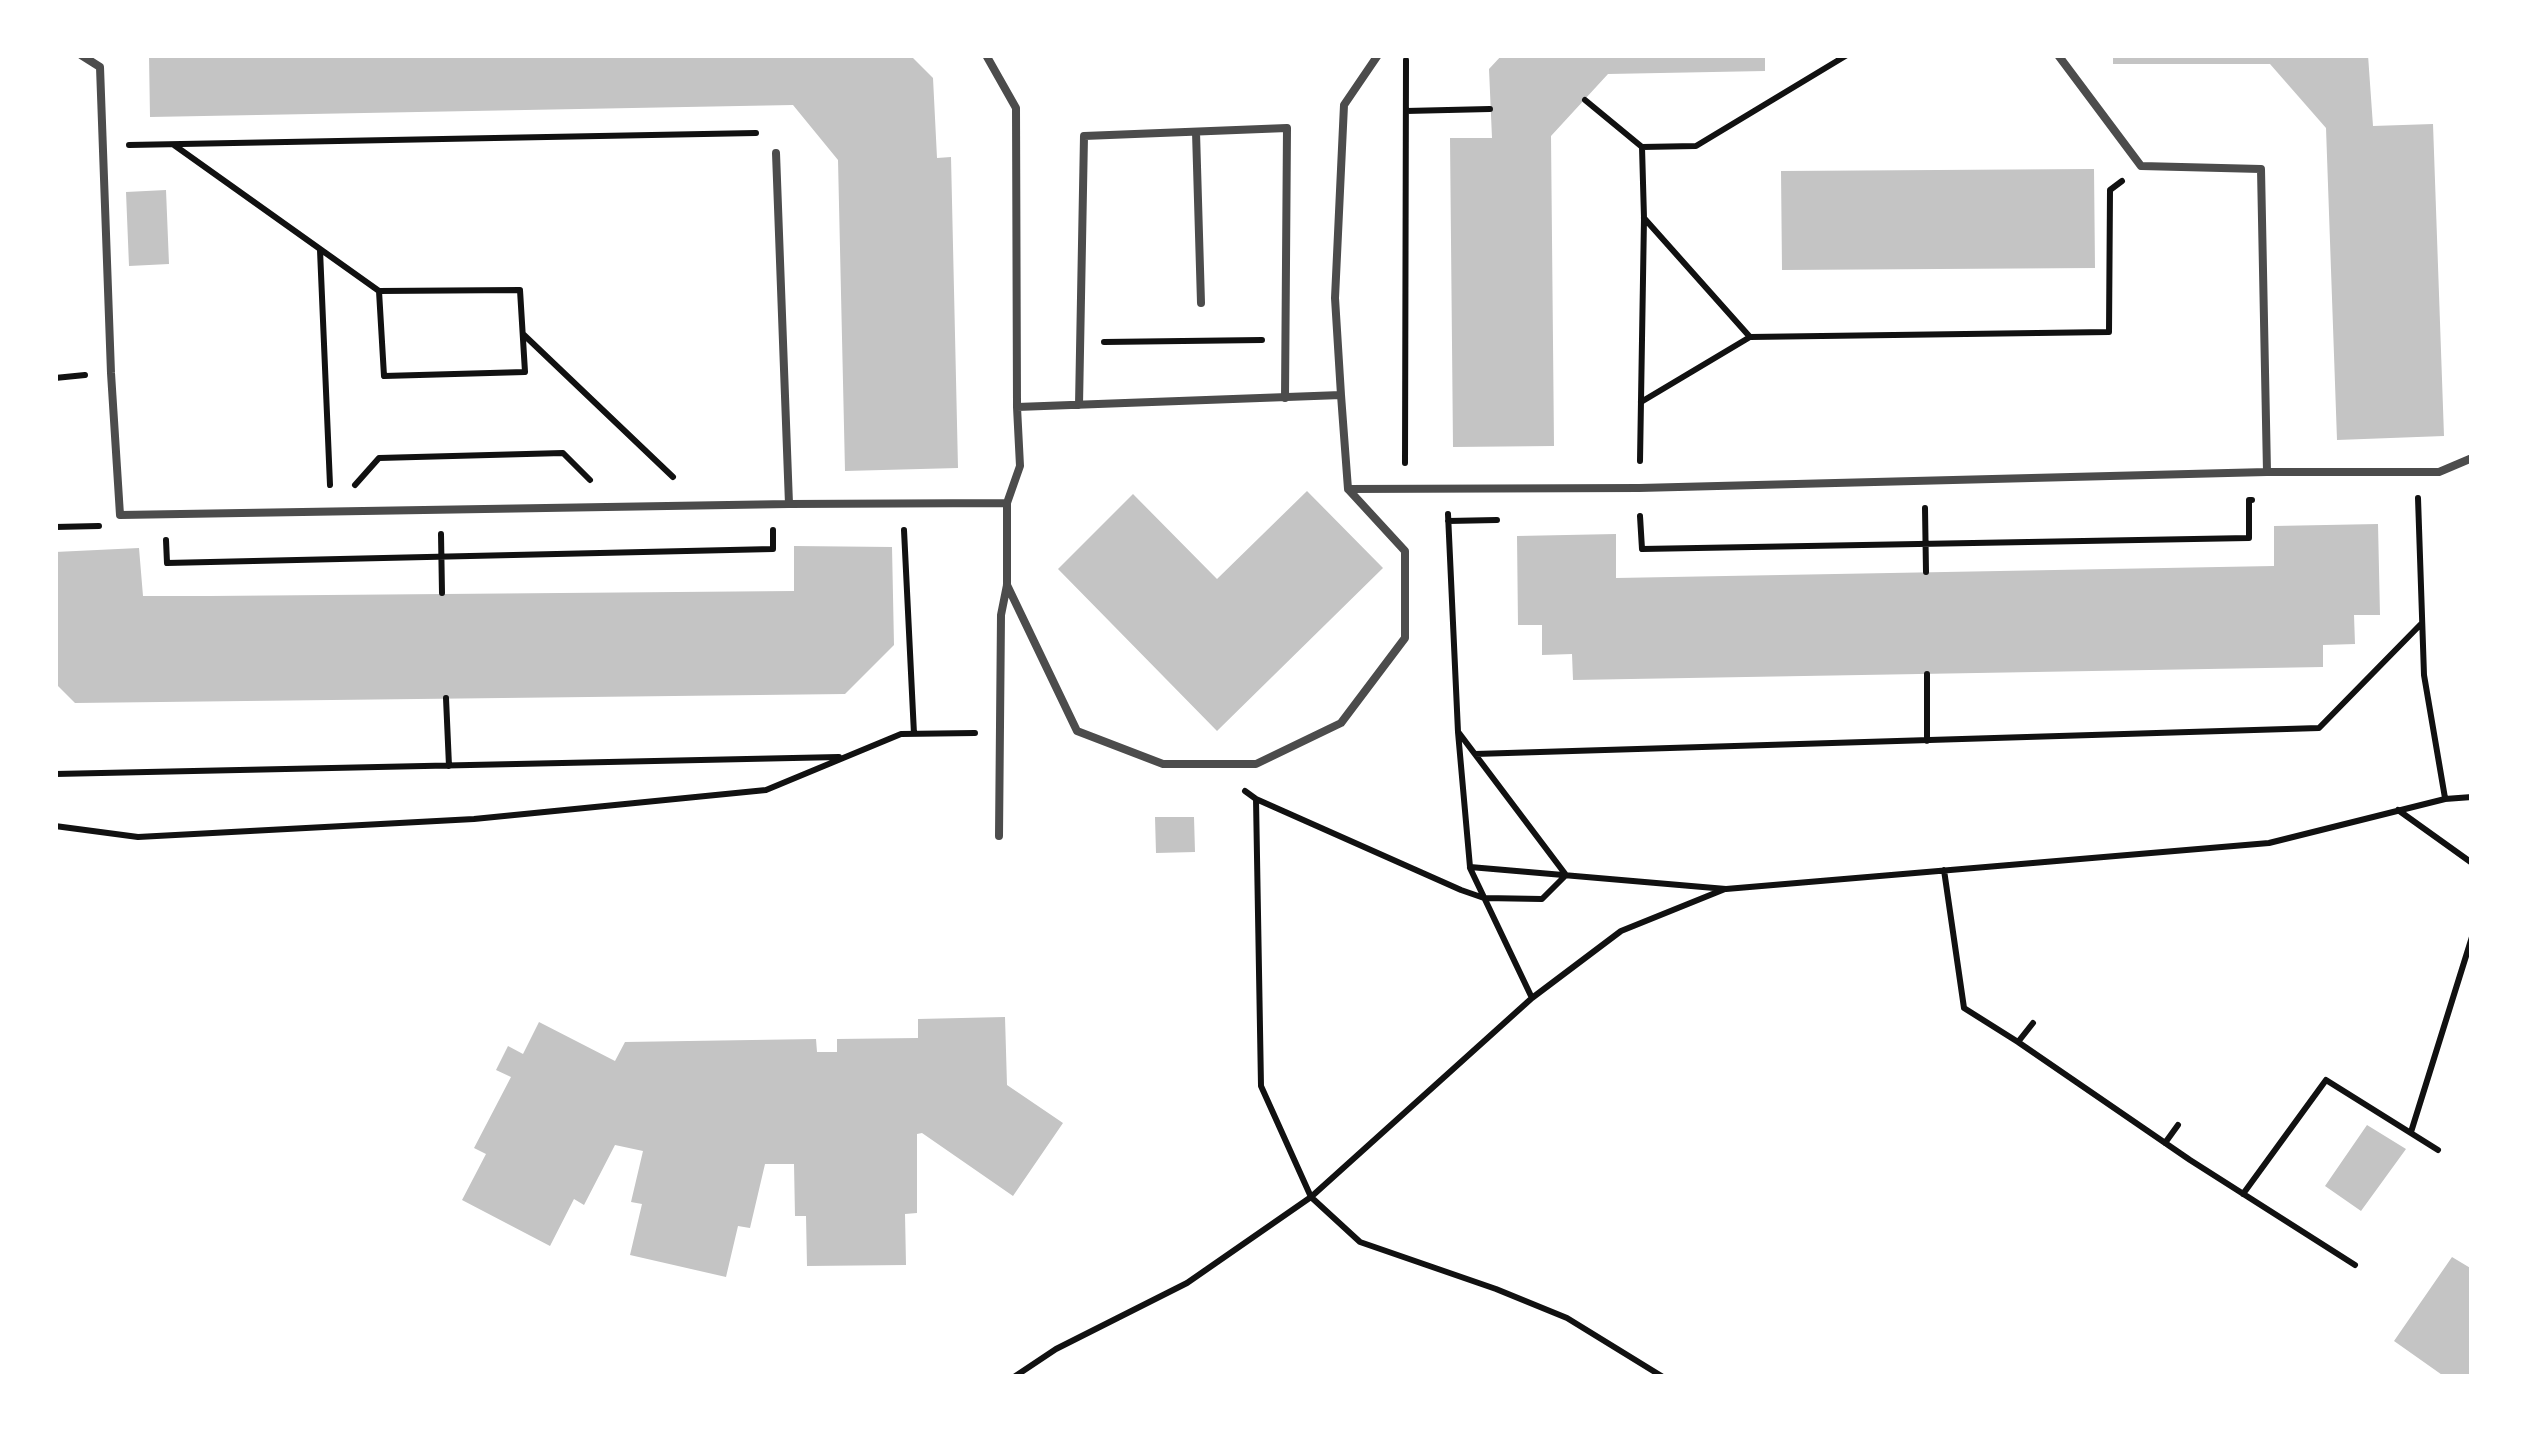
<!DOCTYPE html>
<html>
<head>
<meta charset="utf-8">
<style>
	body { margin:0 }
	#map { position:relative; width:2527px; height:1432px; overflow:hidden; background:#fff; font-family:"DejaVu Sans",sans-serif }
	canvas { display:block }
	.frame { position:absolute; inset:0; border:58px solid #fff; pointer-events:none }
</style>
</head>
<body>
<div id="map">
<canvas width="2527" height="1432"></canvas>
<div class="frame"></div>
</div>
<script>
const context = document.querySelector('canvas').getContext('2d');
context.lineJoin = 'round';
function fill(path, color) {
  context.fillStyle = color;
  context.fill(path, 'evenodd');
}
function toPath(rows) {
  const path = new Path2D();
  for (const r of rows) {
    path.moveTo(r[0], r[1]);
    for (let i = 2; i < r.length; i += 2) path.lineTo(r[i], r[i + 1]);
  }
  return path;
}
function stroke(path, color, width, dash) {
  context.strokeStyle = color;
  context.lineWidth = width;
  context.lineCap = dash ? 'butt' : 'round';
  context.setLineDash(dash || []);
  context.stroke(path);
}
const building = toPath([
	[149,55,910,55,933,78,937,158,951,157,958,468,845,471,838,160,793,105,150,117],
	[1502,55,1765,55,1765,71,1608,74,1551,136,1554,446,1453,447,1450,138,1492,138,1489,69],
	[2113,55,2368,55,2373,126,2433,124,2444,436,2337,440,2326,128,2270,64,2113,64],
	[2094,169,2095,268,1782,270,1781,171],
	[166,190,169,264,129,266,126,192],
	[1307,491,1383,568,1217,731,1058,569,1133,494,1217,579],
	[2378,524,2380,615,2354,615,2355,644,2323,645,2323,667,1573,680,1572,654,1542,655,1542,625,1518,625,1517,536,1616,534,1616,578,2274,566,2274,526],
	[794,546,892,547,894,645,845,694,75,703,55,683,55,552,139,548,143,596,210,596,794,591],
	[1155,817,1194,817,1195,852,1156,853],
	[1005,1017,1007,1085,1063,1123,1013,1196,922,1133,917,1134,917,1213,905,1214,906,1265,807,1266,806,1216,795,1216,794,1164,765,1164,750,1228,738,1226,726,1277,630,1255,642,1204,631,1202,643,1151,615,1145,584,1205,574,1199,550,1246,462,1200,486,1154,474,1148,511,1077,496,1070,508,1046,523,1054,539,1022,615,1061,625,1042,816,1039,817,1052,837,1052,837,1039,918,1038,918,1019],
	[2367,1125,2406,1149,2361,1211,2325,1186],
	[2452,1257,2472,1269,2472,1377,2445,1377,2394,1341]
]);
const path = toPath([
	[1585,100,1642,147,1696,146,1847,55],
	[1406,111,1490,109],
	[129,145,756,133],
	[174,145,379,291,520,290,525,372,384,376,379,291],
	[1644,218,1750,337],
	[320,250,330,485],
	[523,334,673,477],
	[1104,342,1262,340],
	[55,378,85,375],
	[1641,402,1750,337,2109,332,2110,190,2122,181],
	[1640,461,1644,218,1642,147],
	[1405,463,1406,60],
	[355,485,379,458,563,453,590,480],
	[2418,498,2424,675,2445,798],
	[1925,508,1926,572],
	[1448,514,1458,732,1470,867,1726,889,2269,843,2445,799,2472,797],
	[1640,516,1642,549,2249,538,2249,500,2252,500],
	[1448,521,1497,520],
	[55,527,99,526],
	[904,530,914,734],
	[441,534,442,593],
	[166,540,167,563,773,549,773,530],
	[446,698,449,766],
	[1927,741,1927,674],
	[1475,754,2319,728,2422,623],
	[55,774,839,757],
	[1245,791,1256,799,1461,890,1484,898,1542,899,1566,875,1459,733],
	[1256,799,1261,1086,1311,1197,1360,1242,1496,1289,1567,1318,1663,1377],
	[2398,810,2472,863],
	[55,826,138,837,474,819,766,790,901,734,975,733],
	[1470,868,1532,998],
	[1944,870,1964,1008,2018,1042],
	[2033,1023,2018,1042,2190,1160,2355,1265],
	[2411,1132,2472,937],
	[2165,1143,2178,1125],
	[2243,1194,2326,1080,2438,1150],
	[1014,1377,1056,1349,1187,1283,1311,1197,1532,998,1621,931,1725,889]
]);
const service = toPath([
	[81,55,100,67,111,373,120,515,789,504,1007,503],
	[986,55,1016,108,1017,407,1020,466,1007,503,1007,585,1001,615,999,836],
	[2058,55,2141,166,2261,169,2267,472],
	[1196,132,1201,303],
	[776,153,789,504],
	[1079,405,1084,136,1287,128,1285,398],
	[1017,407,1341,395,1335,298,1344,105,1378,55],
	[1348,489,1639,488,2267,472,2439,472,2472,458],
	[1007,585,1077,731,1163,764,1256,764,1341,723,1405,638,1405,551,1348,489,1341,395]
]);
fill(building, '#c4c4c4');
stroke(path, '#111', 6);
stroke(service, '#4c4c4c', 8);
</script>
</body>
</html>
